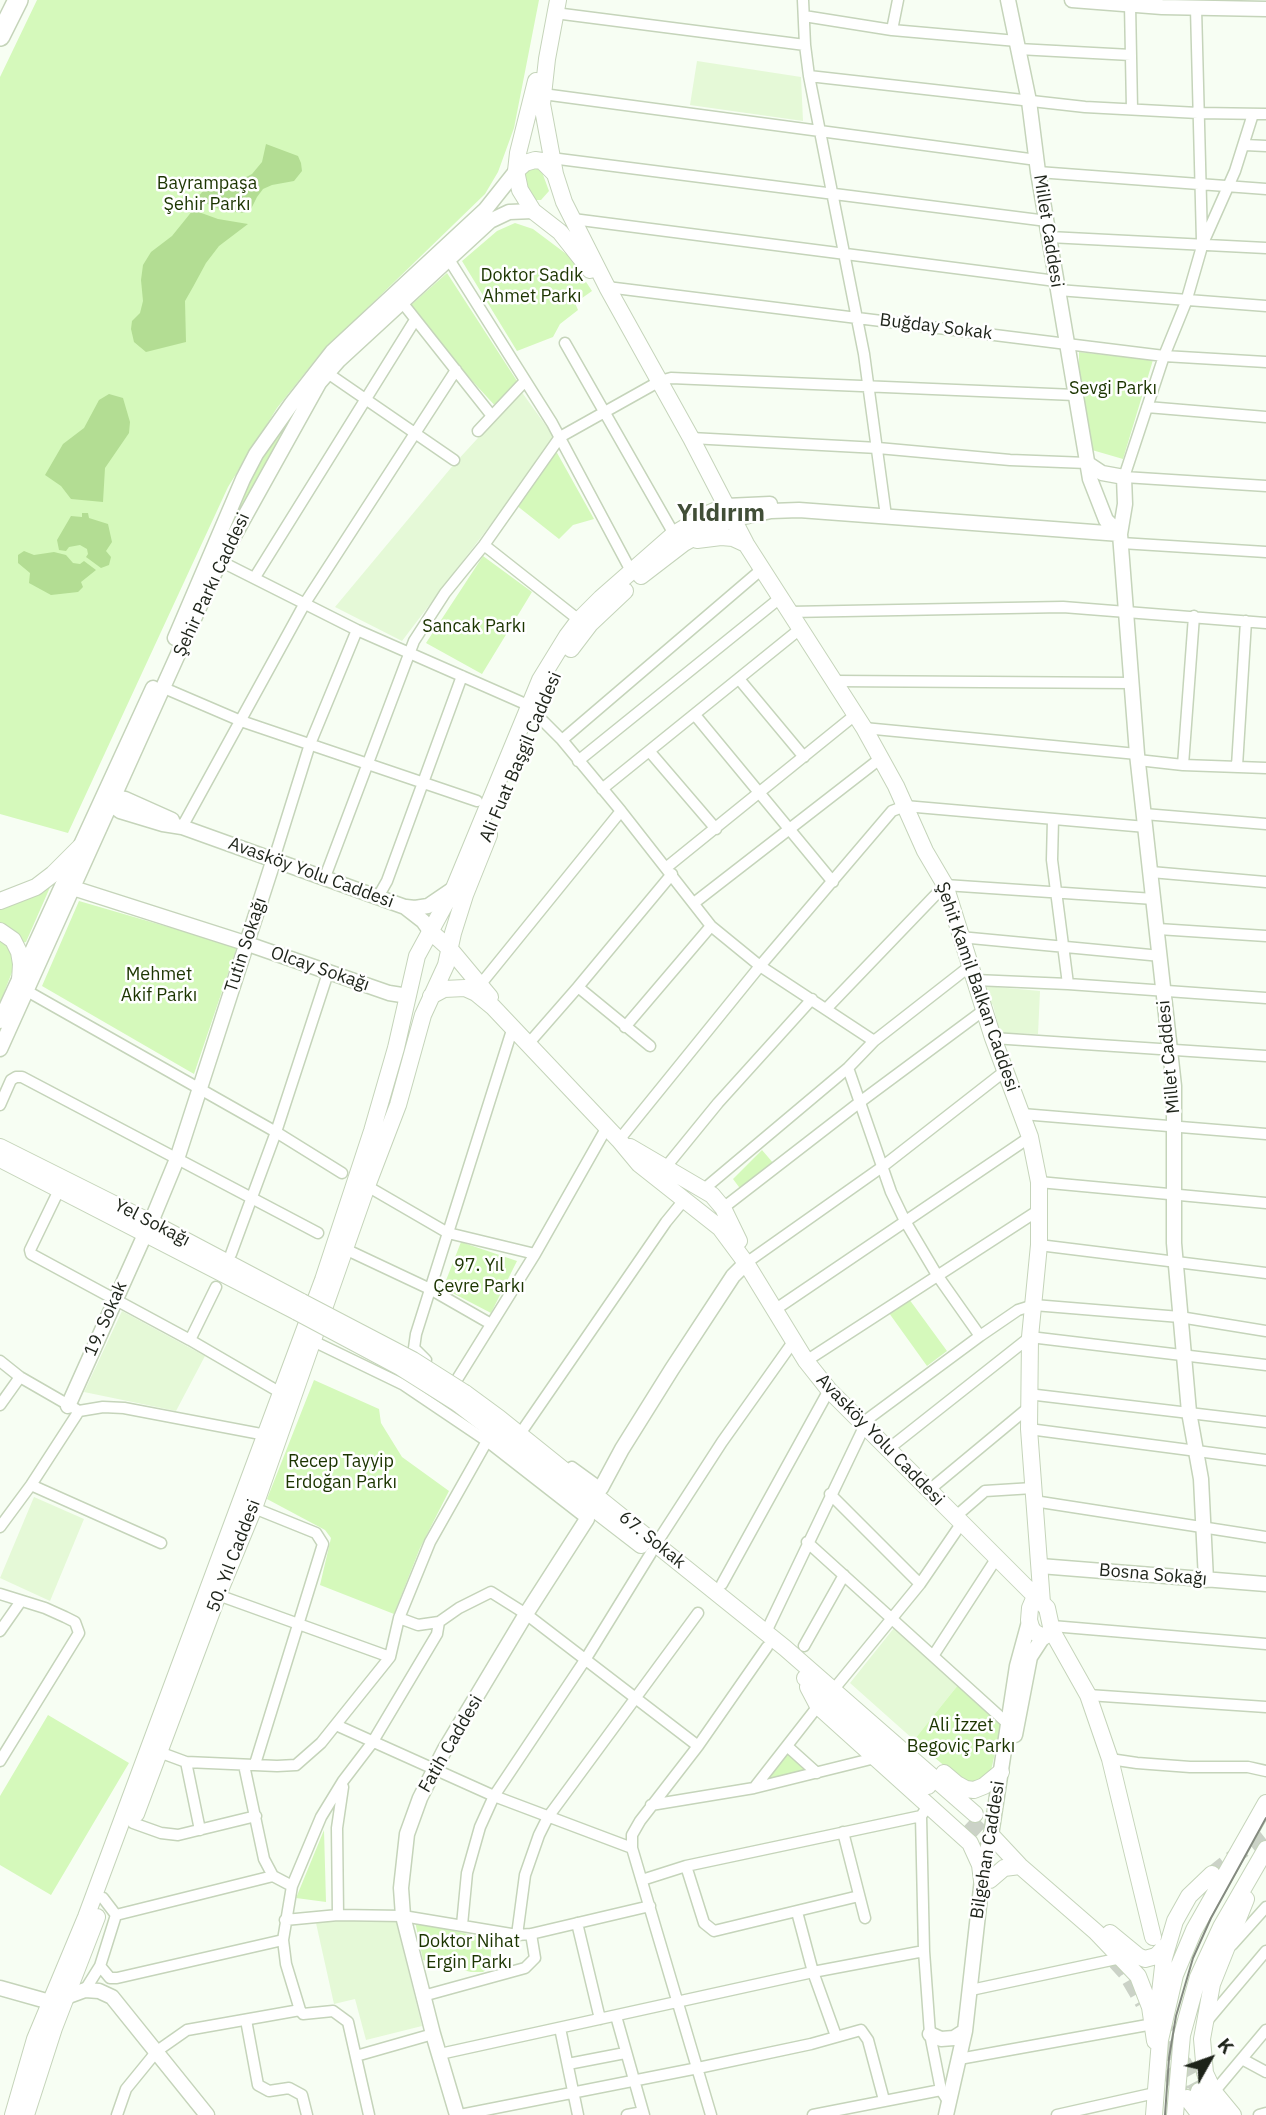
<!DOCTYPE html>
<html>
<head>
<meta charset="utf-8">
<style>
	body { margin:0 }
	#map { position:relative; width:1266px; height:2115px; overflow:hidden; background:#f7fef3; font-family:"IBM Plex Sans",sans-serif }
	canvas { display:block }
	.north { position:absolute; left:1175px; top:2024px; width:70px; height:70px; -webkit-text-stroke:5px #fff; paint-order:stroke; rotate:50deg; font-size:19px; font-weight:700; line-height:28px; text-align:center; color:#1d2319 }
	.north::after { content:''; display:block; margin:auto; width:24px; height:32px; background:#1d2319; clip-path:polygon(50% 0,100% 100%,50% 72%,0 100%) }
</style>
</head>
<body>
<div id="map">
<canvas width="1266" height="2115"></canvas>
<div class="north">K</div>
</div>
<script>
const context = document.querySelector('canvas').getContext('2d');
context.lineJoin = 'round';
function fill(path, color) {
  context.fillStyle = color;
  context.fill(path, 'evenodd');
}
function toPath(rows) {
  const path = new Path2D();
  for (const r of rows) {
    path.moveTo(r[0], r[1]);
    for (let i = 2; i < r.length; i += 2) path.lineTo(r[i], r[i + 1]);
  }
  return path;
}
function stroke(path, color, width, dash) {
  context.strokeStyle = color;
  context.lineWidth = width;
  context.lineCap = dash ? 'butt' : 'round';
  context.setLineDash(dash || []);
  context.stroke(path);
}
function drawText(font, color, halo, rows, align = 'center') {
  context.font = font + ' "IBM Plex Sans",sans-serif';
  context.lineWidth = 5;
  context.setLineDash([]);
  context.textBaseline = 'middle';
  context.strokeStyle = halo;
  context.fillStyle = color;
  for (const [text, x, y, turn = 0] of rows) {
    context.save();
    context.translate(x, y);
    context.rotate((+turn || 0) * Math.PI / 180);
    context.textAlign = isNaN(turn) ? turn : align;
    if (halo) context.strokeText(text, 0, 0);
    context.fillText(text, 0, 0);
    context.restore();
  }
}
const built = toPath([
	[697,61,801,77,803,121,690,105],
	[521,391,554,437,507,503,402,641,335,607,455,463],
	[985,986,1040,991,1038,1034,1000,1033,993,1005,988,1001],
	[122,1311,205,1356,176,1411,84,1392],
	[34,1497,84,1519,50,1601,0,1578],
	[894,1628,958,1685,914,1740,850,1683],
	[350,1919,396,1920,422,2026,366,2040,355,1999,334,2004,316,1923]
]);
const green = toPath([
	[37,0,539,0,514,128,498,172,485,194,320,354,277,408,228,487,68,833,0,814,0,77],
	[535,167,542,172,549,191,541,200,535,200,524,184,525,173],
	[515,223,533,229,569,256,592,291,575,303,578,310,560,324,553,337,517,351,462,261,497,231],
	[447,273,517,381,518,386,498,409,465,373,411,305],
	[1079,352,1153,360,1123,459,1092,450,1079,375],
	[302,397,265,464,225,536,261,456],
	[556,451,594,519,573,525,559,539,516,505],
	[483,556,532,592,482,674,426,643],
	[51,885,26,942,21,943,15,932,0,922,0,907,36,896],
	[79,901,237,947,194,1074,42,986],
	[0,939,6,944,14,959,14,967,0,1003],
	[762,1150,774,1164,742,1191,733,1179],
	[461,1242,517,1261,491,1313,443,1288],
	[909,1299,947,1351,927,1366,889,1313],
	[314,1380,379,1409,381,1423,402,1457,449,1491,420,1548,394,1614,320,1585,331,1538,325,1530,267,1499],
	[958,1685,1001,1725,991,1771,979,1784,961,1780,914,1740],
	[48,1715,129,1763,51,1895,0,1865,0,1796],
	[788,1751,810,1772,763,1782],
	[324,1830,326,1902,296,1898],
	[415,1921,492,1940,490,1966,483,1972,471,1972,423,1960]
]);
const water = toPath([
	[266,144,298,156,301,163,302,171,294,181,272,185,263,189,257,197,251,209,244,213,224,211,196,199,211,182,233,184,252,174,262,162],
	[193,210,218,219,248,224,219,246,206,263,193,287,185,301,186,342,146,352,134,342,131,329,132,321,140,313,143,301,141,280,143,265,151,252,172,236],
	[109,394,123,398,130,422,129,433,105,468,103,502,71,499,61,486,45,475,63,444,84,428,99,400],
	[82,513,88,513,89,518,108,524,112,542,106,551,111,557,109,565,101,568,86,557,88,554,87,549,80,545,69,547,66,551,59,550,57,540,71,516,82,517],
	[24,551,34,555,54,552,66,555,73,563,80,564,84,561,96,570,81,582,83,587,78,592,51,595,29,583,30,573,18,563,18,555]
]);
const primaryTunnel = toPath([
	[969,1821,998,1848],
	[1212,1874,1266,1832],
	[1115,1961,1125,1972,1143,2003],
	[1160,2019,1199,2091],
	[1159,2047,1166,2067,1182,2092]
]);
const street = toPath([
	[803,0,805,45,809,76,864,354,886,516],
	[1130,4,1132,109],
	[1196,8,1202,241],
	[555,13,805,45],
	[804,16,892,30,1017,41],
	[892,30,898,0],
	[1018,49,1131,55],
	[809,76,1085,107,1198,113,1266,114],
	[543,94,1037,160],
	[1253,114,1235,171,1203,243,1186,302,1164,356,1124,477,1266,486],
	[1245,145,1266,146],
	[551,158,1047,221],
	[1038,172,1266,189],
	[573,219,1056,281],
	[1049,237,1266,248],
	[448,258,552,423,631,571],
	[607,287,1164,356,1266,362],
	[1058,290,1266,306],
	[401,301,492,416],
	[565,343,674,534],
	[326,372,454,460],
	[1147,407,1266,417],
	[478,431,525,381],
	[691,438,878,448,1010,460,1087,463],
	[1121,543,1266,552],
	[484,545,579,620],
	[220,561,357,630,530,706],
	[255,577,415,320],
	[789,612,1063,607,1266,623],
	[739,679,804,757],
	[834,681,1132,683],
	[164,688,241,721,477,801],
	[536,714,562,740,621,811,711,926,760,966,874,1041],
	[695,715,833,882],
	[864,728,1137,754],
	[562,740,762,569],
	[650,752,716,829],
	[1138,760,1183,765,1266,768],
	[578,761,780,598],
	[1183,765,1194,616],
	[1237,766,1246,621],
	[602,789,800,629],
	[1144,814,1266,824],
	[1053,819,1052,860,1068,984],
	[182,827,305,603,456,370],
	[274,859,310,744,357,630],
	[667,867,855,715],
	[1151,872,1266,882],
	[325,877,414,641,445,593,484,545,560,437,660,381,671,378,1075,395],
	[378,897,387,881,462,676],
	[694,903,881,758],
	[1158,929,1266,936],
	[960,937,1161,956],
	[975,980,1068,984,1266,998],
	[480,985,621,811],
	[578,987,650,1046],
	[27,991,276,1132,342,1173],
	[826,1009,945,885,1154,899],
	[625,1027,711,926],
	[993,1038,1266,1056],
	[529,1043,578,987,672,874],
	[848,1068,891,1192,905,1221,937,1275,980,1336],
	[0,1105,11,1080,16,1077,22,1077,318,1233],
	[1022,1114,1266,1134],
	[619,1140,760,966,892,811,905,806,1146,827],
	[665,1168,718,1103,812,999],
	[1039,1182,1266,1203],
	[367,1186,448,1233,535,1254],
	[704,1189,848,1068,874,1041,970,966],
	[59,1190,30,1250,31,1254,190,1340,281,1393],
	[723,1208,860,1102,984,1010],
	[1039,1245,1266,1273],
	[345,1249,430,1289,491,1324],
	[231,1254,276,1132,328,973],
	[746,1263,882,1167,1005,1071],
	[776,1309,1030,1137],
	[190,1340,216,1287],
	[313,1341,404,1385,487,1441,587,1519],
	[426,1360,414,1348,416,1334,513,1027],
	[0,1361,20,1377,79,1411,103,1407,124,1408,266,1435],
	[806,1361,1039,1210],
	[456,1381,535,1254,607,1127],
	[1028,1394,1266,1422],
	[0,1405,20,1377],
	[861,1424,980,1336,1018,1310,1034,1305,1180,1317,1266,1331],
	[1029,1429,1266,1460],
	[522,1431,666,1222,684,1200],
	[887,1450,1030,1337,1266,1365],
	[572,1467,601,1488],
	[31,1485,161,1543],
	[928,1491,1028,1408],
	[830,1494,920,1584],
	[1034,1501,1266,1537],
	[254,1508,316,1533,323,1544,255,1764],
	[955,1517,985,1491,1033,1488],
	[0,1527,31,1485,79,1411],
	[807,1542,1007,1723],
	[656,1544,722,1442,793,1342],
	[722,1584,829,1390],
	[0,1594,45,1608,65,1617,75,1622,79,1633,0,1761],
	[218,1595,390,1657],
	[399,1618,418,1625,439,1622,459,1608,491,1592,526,1614,698,1746],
	[1052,1626,1266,1644],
	[0,1631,21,1601],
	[766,1632,864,1427],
	[804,1646,844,1575],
	[933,1656,996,1559],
	[834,1689,920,1584,961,1524],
	[1088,1695,1266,1707],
	[336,1725,494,1796,632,1848],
	[787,1746,817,1773],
	[159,1752,186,1762,277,1766,296,1765,321,1743,390,1657,399,1618,430,1542,487,1441],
	[1110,1759,1137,1763,1190,1767,1248,1767,1266,1771],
	[186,1762,200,1830],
	[244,1765,264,1859,273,1876,292,1886,283,1940,286,1964,300,2010],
	[754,1788,818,1706],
	[651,1805,754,1788,875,1758],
	[921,1816,924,1951,930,2034,941,2090,948,2101],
	[133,1823,161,1833,178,1835,256,1816],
	[843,1832,865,1918],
	[686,1866,704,1923,714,1931,859,1896],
	[642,1880,686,1866,921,1816,929,1805],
	[292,1886,321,1817,343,1781,372,1743,437,1634,439,1622],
	[103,1898,116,1915],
	[797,1912,813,1972,836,2036],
	[338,1915,337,1828,343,1787],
	[285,1920,338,1915,403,1916,517,1935,531,1934,650,1906],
	[577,1923,600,2019],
	[462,1925,467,1873,480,1827,494,1796,585,1660,651,1553],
	[517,1935,525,1875,539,1835,548,1817,698,1613],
	[1232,1945,1266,1907],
	[100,1966,110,1978,117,1978,283,1940],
	[85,1990,100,1966,116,1915,273,1876],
	[971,1990,1121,1958],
	[423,1996,525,1968,535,1958,531,1934],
	[300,2010,303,2014,333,2011,348,2022,369,2115],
	[616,2016,644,2115],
	[246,2020,258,2085,269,2091,289,2088,302,2095,307,2115],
	[1207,2021,1266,1951],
	[560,2028,578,2115],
	[440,2054,813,1972,924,1951],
	[356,2056,433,2034],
	[959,2059,1153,2024],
	[1242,2059,1266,2072],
	[568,2064,625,2053],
	[1214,2092,1266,2030],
	[117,2115,126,2089,157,2051,187,2030,300,2010],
	[460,2115,698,2068,811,2044,861,2030,868,2040,884,2100],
	[627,2115,643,2112],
	[711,2115,632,1848,632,1835,640,1821,698,1746,767,1647],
	[813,2115,941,2090],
	[1057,2115,1155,2093],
	[1259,2115,1266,2113]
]);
const secondary = toPath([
	[1008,0,1029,101,1038,172,1090,479,1106,520,1120,534],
	[1072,0,1162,7,1266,9],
	[1087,463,1102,473,1124,477,1125,504,1120,534,1137,754,1174,1086,1174,1243,1189,1412,1201,1479,1206,1580],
	[726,506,770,504],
	[734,519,771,511,799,510,1120,534],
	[175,638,243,479,256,454,292,403,332,352,485,210,516,171],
	[112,801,116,808,120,811,163,824,182,827,405,907,423,921,430,931],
	[112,801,118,798,125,799,172,820],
	[73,888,245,943,389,993,408,996],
	[406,907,415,908,428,906,453,889],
	[0,1021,153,688],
	[0,1049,220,561,319,383,339,360,490,221,509,212,533,211],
	[151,1222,177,1159,274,859],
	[68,1406,146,1232],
	[601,1488,622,1449,672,1369,733,1276,746,1263],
	[1040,1566,1266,1584],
	[1015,1735,1030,1657,1043,1637],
	[0,1988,50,2002],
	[66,1997,85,1990,99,1991,112,1997,207,2115],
	[930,2034,941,2039,954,2038,965,2031],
	[457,2115,433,2034,403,1916,401,1888,407,1834,420,1798,445,1749,526,1614,587,1519],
	[946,2115,965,2031,984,1861,991,1835,1017,1666,1029,1622]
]);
const primary = toPath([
	[558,0,547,59,542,104,555,174,564,202,607,287,691,438,746,544,864,728,896,786,925,851,945,885,993,1038,1030,1137,1039,1182,1039,1245,1030,1337,1029,1429,1042,1603],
	[536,81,518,153,516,171,520,190,533,211,560,232,590,270],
	[516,171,525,163,535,160,542,161,555,174],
	[697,540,721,537,733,538,746,544],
	[641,576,684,543,715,526,734,519],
	[571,649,590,624,625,591],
	[0,901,36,887,53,874,80,847],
	[0,931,13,940,19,952,21,964,20,981],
	[430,931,450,949,490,997],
	[431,996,444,989,465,988,476,993,493,1007,619,1140,639,1164,720,1228,746,1263,806,1361,829,1390,1047,1608,1052,1631,1088,1695,1110,1759,1153,1937],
	[0,1147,162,1228,302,1302],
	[630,1147,712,1195,723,1208,739,1241],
	[0,1159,297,1312],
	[465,1393,499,1418,785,1648,975,1814],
	[457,1403,641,1545],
	[1037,1600,1033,1601,1030,1608,1029,1620,1031,1627,1034,1632,1043,1637,1052,1631],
	[805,1678,928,1786],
	[808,1687,818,1706,970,1843,980,1865,982,1881],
	[944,1773,957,1784,966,1789,974,1790,984,1786,1001,1772],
	[136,1814,218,1595,254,1508,367,1186,398,1105,423,1015,446,965,453,933,465,895,489,835],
	[991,1835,1020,1866,1096,1932,1138,1976,1150,2007,1155,2041],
	[990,1880,1004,1868,1020,1866],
	[1110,1933,1138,1956,1145,1959,1156,1956,1167,1945],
	[1158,2010,1164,1958,1175,1921,1189,1896,1212,1874],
	[1199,2091,1218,2115],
	[1187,2098,1200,2115],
	[13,2115,35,2039,86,1917,323,1280,372,1131,396,1048,417,956,454,888,540,680,567,636,579,620,601,598,674,534,707,514,726,506],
	[26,2115,54,2028,97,1917],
	[1154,2115,1160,2040,1175,1975,1194,1930,1266,1803],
	[1175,2115,1182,2035,1198,1977,1221,1927,1266,1849],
	[1233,2115,1214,2092,1205,2073,1202,2039,1212,1984,1246,1899]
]);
const highway = toPath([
	[0,36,18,0]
]);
const tram = toPath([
	[1165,2115,1169,2058,1176,2016,1193,1958,1211,1918,1266,1818]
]);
const primaryBridge = toPath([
	[302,1302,413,1360,465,1393],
	[297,1312,400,1367,457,1403]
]);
const parkNames = [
	["Bayrampaşa",207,184],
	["Şehir Parkı",207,205],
	["Doktor Sadık",532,276],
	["Ahmet Parkı",532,297],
	["Sevgi Parkı",1113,389],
	["Sancak Parkı",474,627],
	["Mehmet",159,975],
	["Akif Parkı",159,996],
	["97. Yıl",479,1266],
	["Çevre Parkı",479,1287],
	["Recep Tayyip",341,1462],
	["Erdoğan Parkı",341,1483],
	["Ali İzzet",961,1726],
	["Begoviç Parkı",961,1747],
	["Doktor Nihat",469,1942],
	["Ergin Parkı",469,1963]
];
const streetNames = [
	["Millet Caddesi",1048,231,81],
	["Buğday Sokak",936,327,7],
	["Şehir Parkı Caddesi",212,585,-65],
	["Ali Fuat Başgil Caddesi",521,757,-67],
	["Avasköy Yolu Caddesi",311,873,20],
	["Tutin Sokağı",246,945,-72],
	["Olcay Sokağı",320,969,19],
	["Şehit Kamil Balkan Caddesi",977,987,71],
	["Millet Caddesi",1169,1057,-95],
	["Yel Sokağı",152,1223,27],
	["19. Sokak",106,1319,-66],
	["Avasköy Yolu Caddesi",880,1440,46],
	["67. Sokak",652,1540,39],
	["50. Yıl Caddesi",234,1556,-69],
	["Bosna Sokağı",1153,1575,5],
	["Fatih Caddesi",451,1744,-60],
	["Bilgehan Caddesi",988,1850,-81]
];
const districtNames = [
	["Yıldırım",721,514]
];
fill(built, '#e5f9d7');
fill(green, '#d5f9bb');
fill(water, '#b3dd93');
stroke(primaryTunnel, '#cbd2c7', 16, [16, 8]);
stroke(street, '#c5d4ba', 13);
stroke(secondary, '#c5d4ba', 17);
stroke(primary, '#c5d4ba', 18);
stroke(highway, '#c5d4ba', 22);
stroke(street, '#fff', 10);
stroke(secondary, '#fff', 14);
stroke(primary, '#fff', 16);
stroke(highway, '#fff', 19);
stroke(tram, '#848a80', 2);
stroke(primaryBridge, '#c5d4ba', 18, []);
stroke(primaryBridge, '#fff', 16);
drawText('18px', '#1c3501', '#fff', parkNames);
drawText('18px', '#1d2319', '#fff', streetNames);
drawText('bold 24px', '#414e37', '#fff', districtNames);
</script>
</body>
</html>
